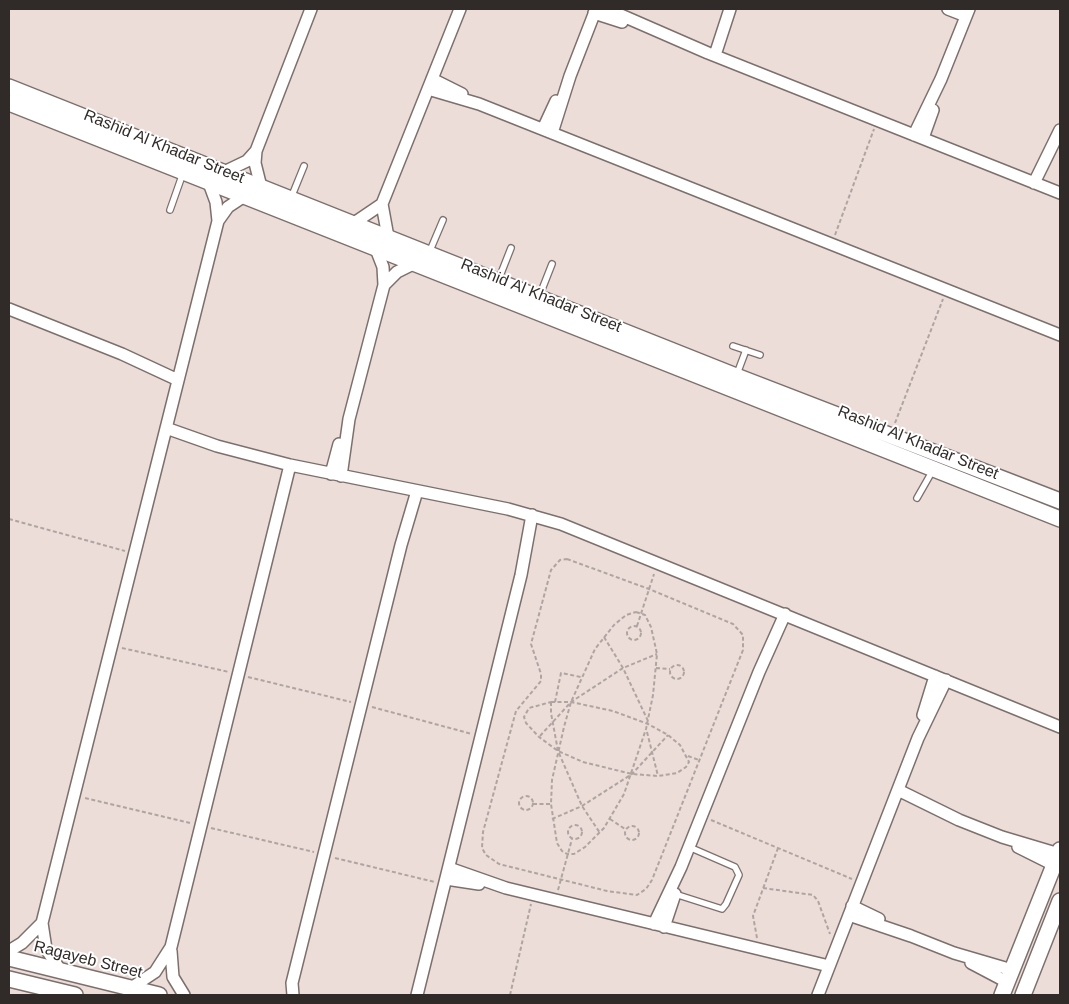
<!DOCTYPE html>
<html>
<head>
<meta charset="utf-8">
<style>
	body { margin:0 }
	#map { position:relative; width:1069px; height:1004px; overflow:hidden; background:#ecddd9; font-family:Arial,sans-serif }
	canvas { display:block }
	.frame { position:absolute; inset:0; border:10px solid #302b29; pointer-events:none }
</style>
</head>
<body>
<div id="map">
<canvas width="1069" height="1004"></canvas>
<div class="frame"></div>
</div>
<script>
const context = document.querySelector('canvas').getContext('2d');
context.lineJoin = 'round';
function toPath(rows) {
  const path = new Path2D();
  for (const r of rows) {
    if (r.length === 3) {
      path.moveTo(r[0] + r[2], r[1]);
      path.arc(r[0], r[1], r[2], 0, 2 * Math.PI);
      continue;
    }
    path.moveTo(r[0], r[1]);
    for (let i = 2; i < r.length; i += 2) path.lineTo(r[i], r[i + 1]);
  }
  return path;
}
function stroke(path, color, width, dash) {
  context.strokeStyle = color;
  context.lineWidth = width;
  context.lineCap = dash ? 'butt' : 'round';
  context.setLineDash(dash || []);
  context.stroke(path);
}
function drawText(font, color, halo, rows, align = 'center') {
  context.font = font + ' Arial,sans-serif';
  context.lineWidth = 4;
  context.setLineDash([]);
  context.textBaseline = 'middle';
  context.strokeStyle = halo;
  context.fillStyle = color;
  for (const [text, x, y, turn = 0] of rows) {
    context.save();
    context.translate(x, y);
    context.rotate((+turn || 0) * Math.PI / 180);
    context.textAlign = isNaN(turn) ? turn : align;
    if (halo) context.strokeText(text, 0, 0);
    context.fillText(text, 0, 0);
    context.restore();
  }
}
const path = toPath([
	[835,235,874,129],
	[895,423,943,299],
	[9,519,125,551],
	[567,559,649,589,733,624,743,635,743,650,652,880,646,889,637,895,607,891,499,864,486,855,482,848,483,832,516,711,541,681,541,674,531,644,551,570,560,560,567,559],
	[636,612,645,615,651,627,657,654,653,695,646,729,624,794,604,828,585,847,574,854,567,854,562,851,557,843,551,804,552,780,564,727,571,702,595,649,614,625,626,615,636,612],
	[634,633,7],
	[637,626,654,574],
	[604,637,623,668,648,721],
	[122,648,229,672],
	[677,672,7],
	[656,668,670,669],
	[248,677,351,702],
	[551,702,571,702,613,711,648,724,668,735,680,745,689,762,686,767,677,773,658,776,632,774,583,762,558,751,539,737,526,723,524,717,529,708,551,702],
	[551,702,551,713,558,751,582,806,600,833],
	[555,702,561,673,581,677],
	[372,707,472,734],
	[647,732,658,776],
	[540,736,571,702,623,668,657,654],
	[688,756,699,760],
	[526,803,7],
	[85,798,190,823],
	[533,804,551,804],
	[552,819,582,806,632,774,668,735],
	[610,819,625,829],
	[711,820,852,879],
	[575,832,7],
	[632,833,7],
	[211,828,314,852],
	[335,858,435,882],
	[763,888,813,895,818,901,830,934],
	[558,890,572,839],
	[757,938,753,916,778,848],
	[510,995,531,904]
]);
const lane = toPath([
	[291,198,304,166],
	[170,210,183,173],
	[429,253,443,220],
	[498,281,511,248],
	[539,297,552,264],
	[733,346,760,355],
	[737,374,746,350],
	[917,498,933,470],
	[675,894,722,909,726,904,739,875,735,867,689,847]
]);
const street = toPath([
	[607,9,708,53,1060,193],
	[948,9,966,16],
	[594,13,622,22],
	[715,55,730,9],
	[432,79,462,94],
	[428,89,479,104,1060,335],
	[543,129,556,101],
	[552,133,570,76,596,9],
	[914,135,941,79,969,9],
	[923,138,933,110],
	[224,172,247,161,256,151],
	[209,183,216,202,218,221],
	[1034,183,1060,130],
	[261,187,255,163,256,151,311,9],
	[382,204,388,237],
	[354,223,382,204,460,9],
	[384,285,397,272,413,264],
	[9,309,122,354,178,380],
	[166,428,217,446,290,465,508,509,561,524,1060,727],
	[331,474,339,444],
	[341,476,349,419,384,285,383,267,376,249],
	[923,715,935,676],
	[898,790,959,820,1002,837,1059,854],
	[1018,847,1054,865],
	[449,868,506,888,829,966],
	[446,879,479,884],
	[852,906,879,919],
	[849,915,911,936,954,953,1012,970],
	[654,924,681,867,759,672,785,614],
	[664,927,675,894],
	[9,951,22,943,42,923],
	[171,951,173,977,184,995],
	[971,963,1007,982],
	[61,971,46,949,42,923,218,221,228,207,243,197],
	[131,988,155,972,171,947,290,465],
	[293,995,292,983,401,545,417,491],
	[417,995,521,575,532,515],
	[818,995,918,738,946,680]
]);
const secondary = toPath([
	[9,87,736,376,1060,501],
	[9,103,1060,519],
	[9,958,159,995],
	[9,979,75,995],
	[1002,995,1060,850],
	[1023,995,1060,901]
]);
const streetNames = [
	["Rashid Al Khadar Street",164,147,22],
	["Rashid Al Khadar Street",541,296,22],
	["Rashid Al Khadar Street",918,443,22],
	["Ragayeb Street",88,960,14]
];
stroke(lane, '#7d706c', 8);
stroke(street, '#7d706c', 14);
stroke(secondary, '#7d706c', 18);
stroke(path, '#b0a4a1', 2, [4, 2.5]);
stroke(lane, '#fff', 5.5);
stroke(street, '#fff', 11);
stroke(secondary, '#fff', 15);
drawText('16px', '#302b29', '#fff', streetNames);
</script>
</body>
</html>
